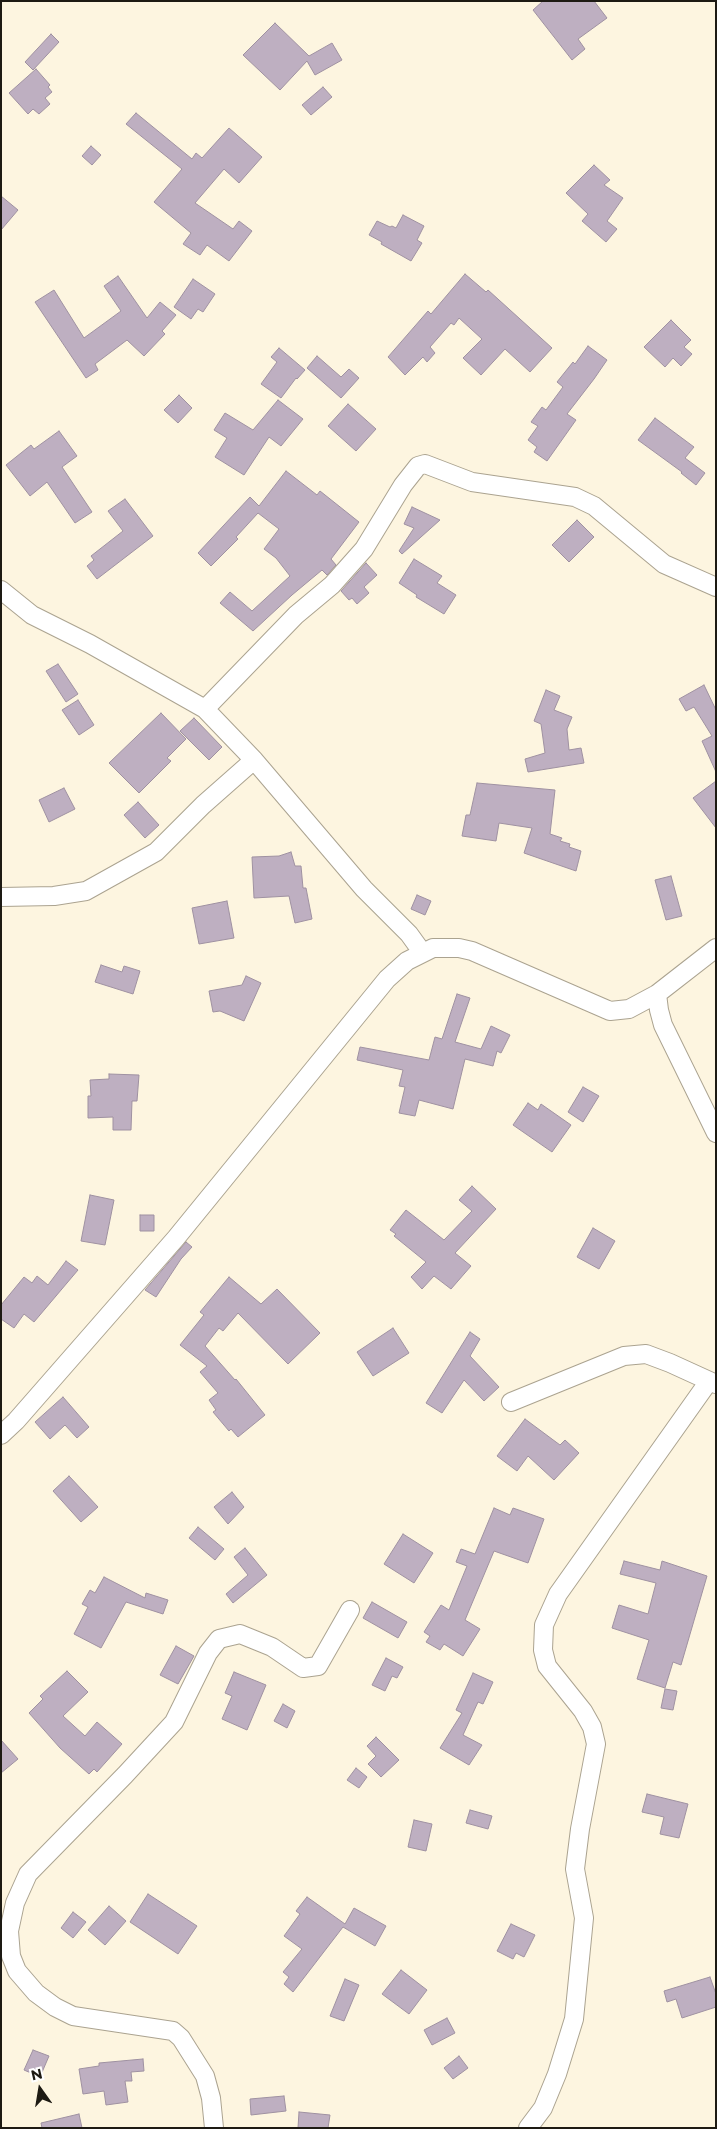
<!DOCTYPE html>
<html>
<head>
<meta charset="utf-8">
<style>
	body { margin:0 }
	#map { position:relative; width:717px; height:2129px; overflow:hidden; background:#fdf5e0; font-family:Montserrat,sans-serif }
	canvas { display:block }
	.frame { position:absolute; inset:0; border:2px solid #1d1a13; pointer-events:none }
	.north { position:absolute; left:15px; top:2064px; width:50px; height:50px; -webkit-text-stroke:4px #fff; paint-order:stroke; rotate:347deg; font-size:14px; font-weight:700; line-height:20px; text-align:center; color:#1d1a13 }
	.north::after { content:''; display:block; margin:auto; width:18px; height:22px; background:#1d1a13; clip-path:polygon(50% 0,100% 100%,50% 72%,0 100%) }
</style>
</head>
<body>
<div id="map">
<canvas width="717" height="2129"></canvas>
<div class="frame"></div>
<div class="north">N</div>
</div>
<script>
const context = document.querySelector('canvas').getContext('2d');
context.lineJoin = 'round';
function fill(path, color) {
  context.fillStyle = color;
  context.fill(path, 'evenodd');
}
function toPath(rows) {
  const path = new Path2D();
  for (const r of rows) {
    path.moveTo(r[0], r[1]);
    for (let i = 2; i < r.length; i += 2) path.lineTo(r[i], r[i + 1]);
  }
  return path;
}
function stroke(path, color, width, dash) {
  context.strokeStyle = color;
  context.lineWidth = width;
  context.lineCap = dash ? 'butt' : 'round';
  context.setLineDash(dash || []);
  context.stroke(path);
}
const building = toPath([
	[543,1,594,1,607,18,578,39,585,49,572,60,533,10,543,1],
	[275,23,309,56,332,43,342,60,315,75,307,61,280,90,243,55,275,23],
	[51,34,59,42,33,70,25,62,51,34],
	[36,69,50,85,48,87,52,92,45,98,50,104,39,114,33,109,28,114,9,93,36,69],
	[323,87,332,97,311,115,302,105,323,87],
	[136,113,192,159,196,153,202,158,229,128,262,157,239,183,224,169,195,203,233,229,239,221,252,231,229,261,207,245,200,255,183,244,191,233,154,202,182,169,126,124,136,113],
	[91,146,101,155,92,165,82,156,91,146],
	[594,165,610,180,604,185,623,198,607,221,617,229,606,242,582,221,588,214,566,193,594,165],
	[1,196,18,210,1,230,1,196],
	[403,215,424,226,417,240,422,243,411,261,381,244,382,242,369,235,377,221,390,227,392,226,396,228,403,215],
	[465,274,486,292,488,290,552,348,530,372,505,349,481,375,463,358,482,339,459,318,454,325,451,323,430,347,435,353,427,362,423,357,405,375,388,357,428,311,431,314,465,274],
	[118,276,147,318,160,302,176,315,162,331,165,334,144,356,127,340,95,364,98,370,86,378,35,302,54,290,84,338,121,311,104,286,118,276],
	[193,279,215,294,203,312,198,309,191,319,174,307,193,279],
	[671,320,691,340,684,347,692,354,681,366,673,358,665,367,644,347,671,320],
	[588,346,607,360,594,379,567,414,576,420,547,461,534,452,537,447,528,440,538,426,531,422,542,407,546,410,563,387,557,382,573,362,575,364,588,346],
	[279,348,305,370,297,379,296,378,281,398,261,384,277,362,271,357,279,348],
	[317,356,341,377,349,369,359,378,341,398,307,368,317,356],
	[179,395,192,408,178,423,164,410,179,395],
	[278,400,303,419,281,446,269,437,244,475,215,457,227,438,214,430,225,413,253,430,278,400],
	[348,404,376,429,356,451,328,426,348,404],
	[655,418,694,447,685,458,705,473,696,485,681,473,682,472,638,440,655,418],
	[59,431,77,456,62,467,92,512,75,523,47,482,30,496,6,465,31,445,34,449,59,431],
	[286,471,317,495,320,491,359,522,331,559,336,565,327,575,322,570,292,595,253,631,220,603,230,592,252,611,290,576,276,558,264,549,279,529,258,513,236,537,238,539,211,566,198,553,250,497,259,506,286,471],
	[125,499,153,536,97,579,87,566,94,560,91,556,123,531,108,511,125,499],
	[412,507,440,520,402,554,399,551,414,528,404,524,412,507],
	[577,520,594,537,569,562,552,545,577,520],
	[414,559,442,576,437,583,456,595,444,614,416,597,417,595,399,583,414,559],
	[366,563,377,575,364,587,369,593,357,604,352,598,349,600,341,591,366,563],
	[58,664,78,694,66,702,46,671,58,664],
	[704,685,716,710,716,772,702,741,712,736,694,707,686,711,679,699,704,685],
	[546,690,560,696,554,710,572,717,567,729,569,750,581,748,584,763,528,772,525,759,545,753,541,724,534,721,546,690],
	[78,700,94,725,79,735,62,710,78,700],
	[161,713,186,739,167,758,171,761,139,793,109,763,161,713],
	[194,718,222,747,209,760,180,731,194,718],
	[716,781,716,828,693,798,716,781],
	[477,783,555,790,550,834,562,838,560,841,570,844,569,847,581,851,576,871,524,853,532,828,499,823,496,841,462,836,466,815,470,815,477,783],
	[64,788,75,809,49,822,39,800,64,788],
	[138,802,159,825,145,838,124,815,138,802],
	[291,852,295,866,301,866,303,888,306,888,312,919,295,923,289,896,254,898,252,857,279,856,291,852],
	[671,876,682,916,666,920,655,880,671,876],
	[417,895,431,901,425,915,411,909,417,895],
	[227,901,234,938,199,944,192,908,227,901],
	[101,965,122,972,124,966,140,971,133,994,95,982,101,965],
	[246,976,261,983,244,1021,220,1011,213,1012,209,991,242,985,246,976],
	[457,994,470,998,455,1042,481,1049,491,1026,510,1035,501,1053,497,1051,493,1066,465,1059,453,1109,419,1100,415,1116,399,1113,405,1087,399,1086,403,1070,357,1060,360,1047,429,1060,435,1037,442,1039,457,994],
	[109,1074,139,1075,137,1101,132,1101,131,1130,113,1130,113,1117,88,1118,88,1096,91,1096,90,1080,109,1079,109,1074],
	[583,1087,599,1096,583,1122,568,1112,583,1087],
	[528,1103,538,1110,541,1104,571,1125,552,1152,513,1125,528,1103],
	[472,1186,496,1209,455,1253,471,1266,451,1289,434,1276,422,1289,411,1277,426,1262,394,1236,396,1234,390,1230,406,1210,444,1240,472,1211,459,1200,472,1186],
	[90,1195,114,1200,105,1245,81,1241,90,1195],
	[140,1215,154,1215,154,1231,140,1231,140,1215],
	[593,1228,615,1241,599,1269,577,1257,593,1228],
	[186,1242,192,1247,181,1259,156,1297,145,1290,186,1242],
	[66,1261,78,1270,34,1322,24,1314,14,1328,1,1319,1,1305,24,1277,32,1283,37,1276,48,1285,66,1261],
	[229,1277,261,1304,277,1289,320,1333,288,1364,238,1313,223,1331,219,1328,205,1346,235,1380,236,1379,265,1415,238,1437,231,1429,229,1431,213,1412,216,1410,209,1400,218,1393,200,1372,207,1366,180,1345,204,1315,200,1312,229,1277],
	[393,1328,409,1353,373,1376,357,1352,393,1328],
	[470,1332,480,1339,470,1356,499,1387,484,1401,464,1380,442,1413,426,1403,470,1332],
	[63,1397,89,1427,77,1438,65,1425,50,1439,35,1422,63,1397],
	[525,1419,560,1445,565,1440,579,1453,554,1480,528,1456,517,1471,497,1456,525,1419],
	[69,1476,98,1507,81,1522,53,1491,69,1476],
	[232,1492,244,1507,228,1524,214,1507,232,1492],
	[494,1508,510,1515,513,1508,544,1519,528,1563,494,1551,465,1620,480,1629,463,1656,444,1644,440,1650,426,1642,430,1636,424,1632,441,1605,449,1610,467,1566,456,1562,461,1549,475,1554,494,1508],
	[198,1527,224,1549,215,1560,189,1538,198,1527],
	[403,1534,433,1553,414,1583,384,1564,403,1534],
	[245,1548,267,1575,233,1603,226,1594,248,1575,234,1557,245,1548],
	[624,1561,660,1570,662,1561,707,1576,681,1665,673,1662,665,1688,637,1679,649,1640,612,1628,619,1605,648,1614,656,1583,620,1574,624,1561],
	[104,1577,145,1598,146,1593,168,1600,163,1614,126,1602,101,1648,74,1634,88,1607,82,1604,90,1590,95,1593,104,1577],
	[372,1602,407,1622,398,1638,363,1618,372,1602],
	[176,1646,194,1656,178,1684,160,1675,176,1646],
	[386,1658,403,1667,397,1678,392,1676,385,1691,372,1685,386,1658],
	[67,1671,88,1692,63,1716,85,1736,97,1722,122,1744,97,1772,94,1769,89,1774,60,1748,29,1713,43,1699,40,1696,67,1671],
	[234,1672,266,1685,247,1730,222,1719,232,1696,225,1693,234,1672],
	[473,1673,493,1682,483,1704,478,1702,463,1735,482,1745,469,1765,440,1748,462,1713,456,1710,473,1673],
	[665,1689,677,1691,673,1710,661,1708,665,1689],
	[283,1704,295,1711,287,1728,274,1721,283,1704],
	[376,1737,399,1760,381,1777,368,1764,376,1756,367,1746,376,1737],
	[1,1740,18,1759,1,1773,1,1740],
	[356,1768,367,1777,359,1788,347,1780,356,1768],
	[647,1794,688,1804,679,1838,660,1834,664,1817,642,1812,647,1794],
	[470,1810,492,1816,488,1829,466,1823,470,1810],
	[414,1820,432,1824,426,1851,408,1847,414,1820],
	[148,1894,197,1926,178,1954,130,1922,148,1894],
	[307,1897,345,1924,354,1908,386,1926,375,1946,343,1927,293,1992,284,1984,289,1977,283,1972,302,1949,284,1936,300,1914,296,1911,307,1897],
	[109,1906,126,1921,105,1945,88,1930,109,1906],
	[73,1912,86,1922,73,1938,61,1928,73,1912],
	[511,1924,535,1935,524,1957,516,1953,513,1959,497,1951,511,1924],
	[401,1970,427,1990,409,2014,382,1994,401,1970],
	[710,1977,716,1994,716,2007,682,2018,676,1999,667,2002,664,1991,710,1977],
	[345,1979,359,1985,344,2021,330,2016,345,1979],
	[447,2018,455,2033,432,2045,424,2030,447,2018],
	[33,2050,49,2056,40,2077,24,2070,33,2050],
	[459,2056,468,2068,453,2079,444,2068,459,2056],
	[143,2059,144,2071,131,2072,132,2081,125,2081,128,2102,106,2105,104,2091,83,2094,79,2069,99,2066,99,2063,143,2059],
	[284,2096,286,2111,251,2115,250,2099,284,2096],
	[299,2112,330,2115,328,2128,298,2128,299,2112],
	[79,2114,82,2128,42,2128,41,2123,79,2114]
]);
const minor = toPath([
	[1,590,32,615,90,644,205,709,254,760,364,889,409,934,422,952],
	[205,709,296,615,332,585,364,549,403,485,418,466,425,464,472,482,575,497,594,506,664,564,716,587],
	[1,897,54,896,86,891,156,852,203,805,254,760],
	[657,994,659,1010,663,1025,716,1133],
	[511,1402,624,1356,646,1354,670,1363,716,1384],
	[1,1435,16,1421,176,1238,387,979,407,961,433,948,459,948,472,951,610,1011,629,1009,657,994,716,948],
	[214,2128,211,2098,205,2076,181,2038,173,2031,73,2016,55,2007,36,1993,17,1971,11,1956,9,1931,15,1903,28,1874,125,1775,174,1722,208,1653,219,1639,240,1634,272,1647,303,1668,318,1666,350,1610],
	[528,2128,543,2108,557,2074,574,2019,584,1918,575,1869,580,1829,596,1744,592,1727,583,1711,547,1666,543,1650,544,1625,558,1594,709,1381]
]);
fill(building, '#beafc1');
stroke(building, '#9f91a1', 1);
stroke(minor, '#aba390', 20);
stroke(minor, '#fff', 18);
</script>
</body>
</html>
